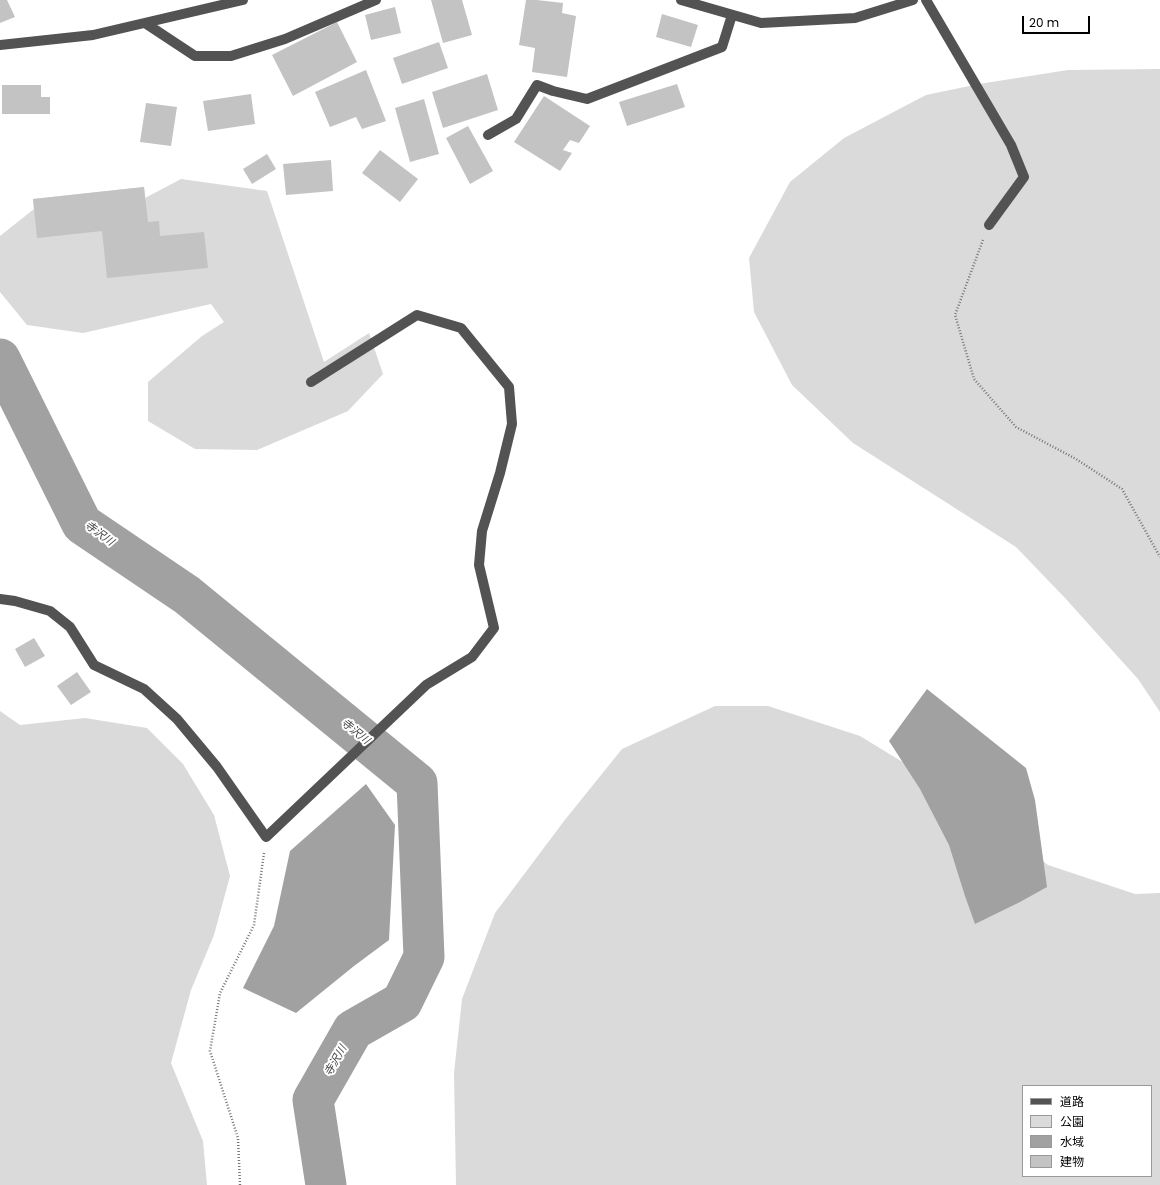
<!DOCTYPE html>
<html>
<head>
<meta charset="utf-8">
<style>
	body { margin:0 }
	#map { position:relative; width:1160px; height:1185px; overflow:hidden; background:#fff; font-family:Poppins,"Noto Sans JP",sans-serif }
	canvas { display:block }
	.legend { position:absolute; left:1022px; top:1085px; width:130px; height:92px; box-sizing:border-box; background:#fff; border:1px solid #999; margin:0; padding:5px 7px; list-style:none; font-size:12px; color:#000 }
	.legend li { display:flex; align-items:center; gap:8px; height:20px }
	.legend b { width:20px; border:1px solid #999 }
	.scale { position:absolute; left:1022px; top:16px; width:68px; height:18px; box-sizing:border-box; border:2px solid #000; border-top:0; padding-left:5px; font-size:12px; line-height:14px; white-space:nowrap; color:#000; -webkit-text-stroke:3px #fff; paint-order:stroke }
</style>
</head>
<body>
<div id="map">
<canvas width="1160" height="1185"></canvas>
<ul class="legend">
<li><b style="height:5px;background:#535353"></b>道路</li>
<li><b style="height:11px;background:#dadada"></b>公園</li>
<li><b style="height:11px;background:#a1a1a1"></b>水域</li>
<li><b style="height:11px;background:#c3c3c3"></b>建物</li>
</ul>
<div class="scale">20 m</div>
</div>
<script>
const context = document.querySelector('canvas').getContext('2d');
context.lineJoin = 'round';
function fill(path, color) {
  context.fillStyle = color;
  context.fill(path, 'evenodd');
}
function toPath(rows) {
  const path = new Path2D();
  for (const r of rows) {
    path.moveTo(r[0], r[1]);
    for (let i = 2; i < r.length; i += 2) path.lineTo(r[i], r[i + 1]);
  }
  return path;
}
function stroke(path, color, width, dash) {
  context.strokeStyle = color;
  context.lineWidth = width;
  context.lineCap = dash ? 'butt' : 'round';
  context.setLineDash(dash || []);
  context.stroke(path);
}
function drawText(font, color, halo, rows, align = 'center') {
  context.font = font + ' Poppins,"Noto Sans JP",sans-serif';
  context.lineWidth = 4;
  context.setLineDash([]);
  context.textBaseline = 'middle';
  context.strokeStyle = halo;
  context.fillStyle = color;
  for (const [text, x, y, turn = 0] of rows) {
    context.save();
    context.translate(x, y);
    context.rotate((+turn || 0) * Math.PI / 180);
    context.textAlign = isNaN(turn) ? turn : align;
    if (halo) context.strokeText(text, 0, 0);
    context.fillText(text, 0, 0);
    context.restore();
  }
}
const green = toPath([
	[1160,69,1160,712,1138,679,1065,598,1016,547,853,443,792,385,754,312,749,258,790,182,844,138,926,95,979,84,1068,70],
	[181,179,267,191,324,362,369,333,383,374,348,411,257,450,195,449,148,421,148,382,202,336,224,322,211,304,83,333,27,325,0,292,0,236,34,209,33,199,144,187,145,198],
	[715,706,768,706,860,736,955,794,1048,865,1135,894,1160,893,1160,1185,456,1185,454,1073,462,999,495,913,564,821,622,749],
	[1023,1086,1151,1086,1151,1176,1023,1176],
	[0,711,20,725,85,718,147,728,183,764,214,815,230,876,214,935,191,990,171,1063,203,1141,207,1185,0,1185]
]);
const water = toPath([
	[927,689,1026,768,1035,800,1047,887,1020,902,975,924,965,896,949,845,920,789,889,741],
	[366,784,395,825,389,940,354,966,296,1013,243,988,274,926,290,851]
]);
const river = toPath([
	[0,359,82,524,187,595,417,783,424,957,402,1002,353,1030,313,1100,326,1185]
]);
const building = toPath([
	[0,0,7,0,15,17,0,23],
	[431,0,462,0,472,35,443,43],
	[526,0,537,0,563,3,562,13,576,16,567,77,532,72,535,48,519,45],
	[395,7,401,33,371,40,365,15],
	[662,14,698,25,691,47,656,37],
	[337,22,357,62,293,96,272,55],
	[439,42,448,68,402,84,393,58],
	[366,70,386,121,362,129,356,117,330,127,315,92],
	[487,74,498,110,443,128,432,92],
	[677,84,685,107,627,126,619,102],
	[2,85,41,85,41,97,50,97,50,114,2,114],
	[251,94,255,124,208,131,203,101],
	[544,96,590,126,579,143,570,140,563,150,572,153,560,171,514,142],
	[424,99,439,154,410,162,395,108],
	[146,103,177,107,171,146,140,142],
	[468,126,493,171,470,184,446,138],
	[380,150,418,179,400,202,362,173],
	[267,154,276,169,252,184,243,169],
	[331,160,333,191,286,195,283,164],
	[144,187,148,222,159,221,160,236,204,232,208,268,107,278,102,231,37,238,33,199],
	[34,638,45,656,25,667,15,649],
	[77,672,91,692,71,705,57,686]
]);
const path = toPath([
	[983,240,955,315,974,379,1016,427,1076,459,1122,489,1160,557],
	[240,1185,238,1138,210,1051,220,993,254,925,264,853]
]);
const minor = toPath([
	[681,0,761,23,855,18,913,0],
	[926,0,1011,145,1024,177,989,225],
	[145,23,195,56,231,56,285,39,376,0],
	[0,45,93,35,243,0],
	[488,135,516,119,537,85,553,91,587,99,722,47,732,15],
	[0,599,15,601,50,611,70,627,94,665,144,689,177,719,217,767,266,837,426,685,472,657,494,628,479,565,482,531,500,473,512,424,509,387,461,328,417,315,311,382]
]);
const waterNames = [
	["寺沢川",99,534,36],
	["寺沢川",355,732,39],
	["寺沢川",336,1061,-60]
];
fill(green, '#dadada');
fill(water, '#a1a1a1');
stroke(river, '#a1a1a1', 41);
fill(building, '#c3c3c3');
stroke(path, '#757575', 2.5, [1, 2]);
stroke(minor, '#535353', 10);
drawText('italic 11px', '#424242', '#fff', waterNames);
</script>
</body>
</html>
